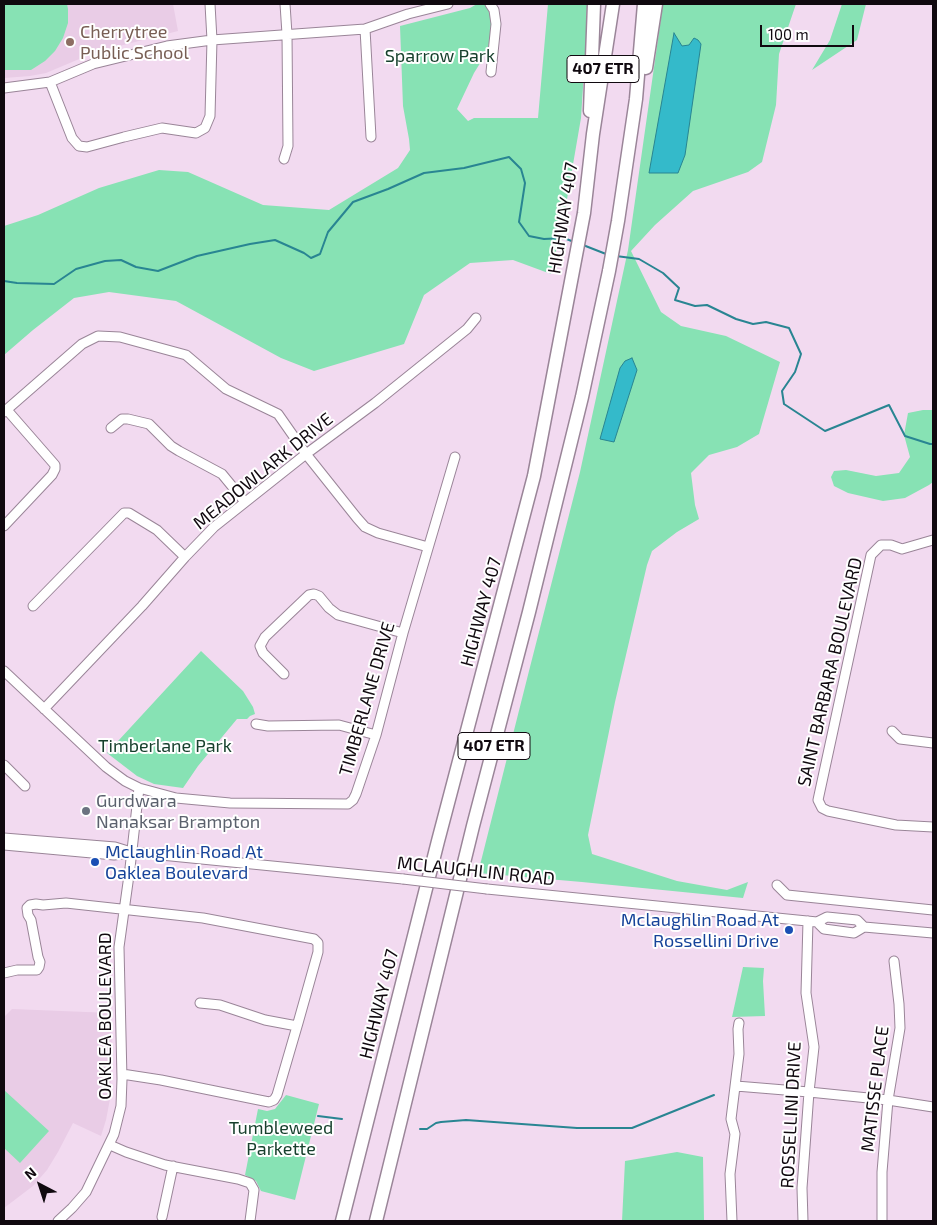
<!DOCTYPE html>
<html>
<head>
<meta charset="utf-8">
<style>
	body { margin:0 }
	#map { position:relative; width:937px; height:1225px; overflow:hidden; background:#f2daf0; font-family:"Exo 2",sans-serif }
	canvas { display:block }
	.frame { position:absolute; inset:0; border:5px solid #10090f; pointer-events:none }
	.north { position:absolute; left:15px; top:1160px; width:50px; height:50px; -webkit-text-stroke:4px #fff; paint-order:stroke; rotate:320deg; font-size:14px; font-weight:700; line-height:20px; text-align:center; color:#10090f }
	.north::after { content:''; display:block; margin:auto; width:18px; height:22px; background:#10090f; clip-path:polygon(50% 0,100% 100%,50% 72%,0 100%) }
	.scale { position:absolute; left:760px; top:25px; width:94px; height:22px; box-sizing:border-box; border:2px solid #10090f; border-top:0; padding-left:6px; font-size:15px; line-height:18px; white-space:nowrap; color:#10090f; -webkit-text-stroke:4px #fff; paint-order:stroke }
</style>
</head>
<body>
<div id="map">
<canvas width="937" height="1225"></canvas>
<div class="frame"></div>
<div class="north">N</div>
<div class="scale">100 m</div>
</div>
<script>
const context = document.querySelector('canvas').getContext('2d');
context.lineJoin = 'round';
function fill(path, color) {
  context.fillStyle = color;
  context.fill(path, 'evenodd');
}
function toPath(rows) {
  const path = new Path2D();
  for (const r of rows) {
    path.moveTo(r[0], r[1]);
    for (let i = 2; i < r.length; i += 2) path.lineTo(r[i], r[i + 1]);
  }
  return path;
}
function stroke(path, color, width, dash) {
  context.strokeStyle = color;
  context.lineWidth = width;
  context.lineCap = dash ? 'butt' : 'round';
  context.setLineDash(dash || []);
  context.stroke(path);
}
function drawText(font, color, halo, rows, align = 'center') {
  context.font = font + ' "Exo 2",sans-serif';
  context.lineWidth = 4;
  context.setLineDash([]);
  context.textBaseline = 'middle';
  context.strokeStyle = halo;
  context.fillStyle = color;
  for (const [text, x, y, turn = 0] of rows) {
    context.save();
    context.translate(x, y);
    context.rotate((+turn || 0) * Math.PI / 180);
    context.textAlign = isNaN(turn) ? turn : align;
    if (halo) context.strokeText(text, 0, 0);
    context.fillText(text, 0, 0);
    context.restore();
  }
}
const built = toPath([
	[4,4,173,4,178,31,96,52,46,73,30,76,4,78],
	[12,1009,111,1013,112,1060,110,1099,106,1120,101,1136,73,1123,58,1152,47,1170,33,1186,4,1208,4,1017]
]);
const green = toPath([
	[4,4,67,4,68,9,68,23,63,38,55,51,45,61,31,70,4,70],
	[477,4,485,4,491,13,492,30,487,52,474,73,457,109,468,121,474,118,538,118,548,4,587,4,586,41,581,118,566,205,551,274,513,260,470,263,424,295,404,344,314,371,281,358,176,301,109,292,74,298,33,330,4,355,4,226,38,215,99,188,159,170,188,172,263,205,329,210,398,168,410,150,409,139,403,106,400,26,470,8],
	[663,4,796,4,779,54,776,105,762,162,748,172,693,191,655,225,631,251,661,312,681,326,726,336,780,362,759,434,737,447,709,455,691,473,695,505,699,519,677,532,652,551,647,565,615,702,588,835,592,854,677,881,727,890,748,882,743,898,582,882,478,873,530,667,580,472,628,250],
	[842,4,866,4,857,40,812,70,830,40],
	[923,410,933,410,933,482,929,485,905,498,883,501,848,493,834,486,831,477,834,471,846,470,876,476,899,473,910,457,904,435,908,413],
	[201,651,243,691,253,707,255,714,250,716,247,719,237,719,198,766,183,788,154,784,137,776,107,753],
	[743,967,764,968,763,981,765,1016,732,1017],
	[4,1090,49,1131,20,1163,4,1148],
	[286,1095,319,1104,295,1200,261,1191,256,1181,245,1175,258,1109,267,1111,275,1109],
	[677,1152,703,1157,704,1221,622,1221,625,1161]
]);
const water = toPath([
	[674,33,682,46,689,45,694,38,698,40,701,44,685,155,678,173,649,173,674,33],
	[632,358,637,370,614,442,600,439,620,368,625,361,632,358]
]);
const stream = toPath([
	[583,245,606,254],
	[616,256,639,259,663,273,679,288,675,300,695,306,707,305,736,319,753,324,766,322,789,328,801,354,795,372,782,391,784,404,825,431,889,405,905,436,930,444,933,444],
	[4,281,17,283,54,284,76,269,105,261,121,260,136,267,158,271,197,256,250,244,275,240,304,253,311,258,320,254,328,232,353,202,388,189,424,173,464,168,509,157,521,169,525,183,519,222,529,236,544,239,564,238,574,242],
	[318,1116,342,1119],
	[420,1129,427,1129,436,1123,441,1122,466,1120,577,1128,632,1128,714,1095]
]);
const minor = toPath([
	[490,4,494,10,496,24,491,72],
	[365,29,371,137],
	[50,82,72,138,79,146,87,147,124,137,162,128,196,133,205,128,210,116,212,40,210,4],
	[4,88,50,82,93,64,167,46,212,40,365,29,408,14,448,4],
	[284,159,288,146,287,34,285,4],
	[4,412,82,344,98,336,120,337,186,355,226,389,278,414,306,454,357,518,365,527,378,533,428,547],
	[111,428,122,419,128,419,149,424,171,446,179,451,222,474,245,502],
	[4,526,52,475,55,469,55,465,7,410],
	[933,540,902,549,891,545,881,545,871,555,818,800,822,808,828,811,896,825,933,827],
	[33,606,124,513,129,513,157,530,185,557],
	[4,671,106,767,125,781,139,788,176,798,230,803,348,804,353,800,356,794,376,735,403,633,455,457],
	[284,674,263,653,260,646,265,637,309,595,314,594,319,596,329,608,338,615,403,633],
	[44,709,142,606,185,557,214,527,306,454,375,403,467,329,476,318],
	[256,724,268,726,339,725,376,735],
	[892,731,900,739,933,743],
	[4,765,25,786],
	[4,838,115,847,131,852,403,879],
	[4,845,114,855,129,853],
	[777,885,787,895,933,910],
	[487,889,817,922,827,917,857,920,864,927],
	[817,922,824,929,854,933,864,927,933,933],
	[4,973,17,970,37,970,39,967,40,962,38,957,31,920,28,915,27,908,30,905,36,904,43,905,66,903,203,918,314,939,318,943,318,952,298,1023,277,1095,274,1100,269,1102,254,1099,161,1080,122,1074],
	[200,1003,220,1005,265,1020,297,1026],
	[736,1086,809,1092,888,1100,933,1107],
	[110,1145,126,1152,165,1165,238,1179,250,1183,254,1190,250,1221],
	[162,1217,173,1166],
	[58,1221,72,1208,86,1192,114,1134,121,1106,122,1079,119,947,130,868,139,788],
	[732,1221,730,1174,735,1134,731,1119,739,1054,738,1029,739,1023],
	[803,1221,802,1188,809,1092,814,1047,806,993,808,921],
	[882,1221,882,1172,888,1100,900,1028,899,1004,894,961]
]);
const highway = toPath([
	[646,68,656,4],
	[590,111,594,4],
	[342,1221,438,841,534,476,584,213,593,134,613,4],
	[376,1221,473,826,529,612,582,397,609,271,618,221,636,99,644,4]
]);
const minorBridge = toPath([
	[403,879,487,889]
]);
const markers = [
	[70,42,5,"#8d6e63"],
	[86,811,5,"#6b7280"],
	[95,862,5,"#1a4fb4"],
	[789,930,5,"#1a4fb4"]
];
const shields = [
	[603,69,72],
	[494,746,72]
];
const shieldNames = [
	["407 ETR",603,69],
	["407 ETR",494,746]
];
const educationNames = [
	["Cherrytree",80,32],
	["Public School",80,53]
];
const parkNames = [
	["Sparrow Park",440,56],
	["Timberlane Park",165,746],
	["Tumbleweed",281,1128],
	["Parkette",281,1149]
];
const streetNames = [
	["HIGHWAY 407",563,218,-81],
	["MEADOWLARK DRIVE",263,471,-39],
	["HIGHWAY 407",481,612,-75],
	["SAINT BARBARA BOULEVARD",830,672,-77],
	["TIMBERLANE DRIVE",367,699,-74],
	["MCLAUGHLIN ROAD",476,871,6],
	["HIGHWAY 407",379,1004,-76],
	["OAKLEA BOULEVARD",105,1016,-90],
	["MATISSE PLACE",875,1089,-83],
	["ROSSELLINI DRIVE",791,1115,-87]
];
const worshipNames = [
	["Gurdwara",96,801],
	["Nanaksar Brampton",96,822]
];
const transitNames = [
	["Mclaughlin Road At",105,852],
	["Oaklea Boulevard",105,873],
	["Mclaughlin Road At",779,920,"right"],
	["Rossellini Drive",779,941,"right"]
];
fill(built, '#e9cce6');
fill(green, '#87e2b4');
fill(water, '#34baca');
stroke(water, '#298592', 1);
stroke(stream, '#298592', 2);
stroke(minor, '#9a8598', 11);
stroke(highway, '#9a8598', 15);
stroke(minor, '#fff', 9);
stroke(highway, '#fff', 12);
stroke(minorBridge, '#9a8598', 11, []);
stroke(minorBridge, '#fff', 9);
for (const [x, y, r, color] of markers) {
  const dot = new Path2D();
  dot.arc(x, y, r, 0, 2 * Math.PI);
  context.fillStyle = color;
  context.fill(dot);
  stroke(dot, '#fff', 2);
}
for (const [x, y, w] of shields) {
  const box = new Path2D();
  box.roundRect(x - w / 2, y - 13.5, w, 27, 4);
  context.fillStyle = '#fff';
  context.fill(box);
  stroke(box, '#10090f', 1);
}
drawText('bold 16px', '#10090f', null, shieldNames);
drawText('18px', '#785e54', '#fff', educationNames, 'left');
drawText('18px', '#17402d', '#fff', parkNames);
drawText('18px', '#10090f', '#fff', streetNames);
drawText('18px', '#5b616d', '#fff', worshipNames, 'left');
drawText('18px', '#164399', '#fff', transitNames, 'left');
</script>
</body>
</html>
